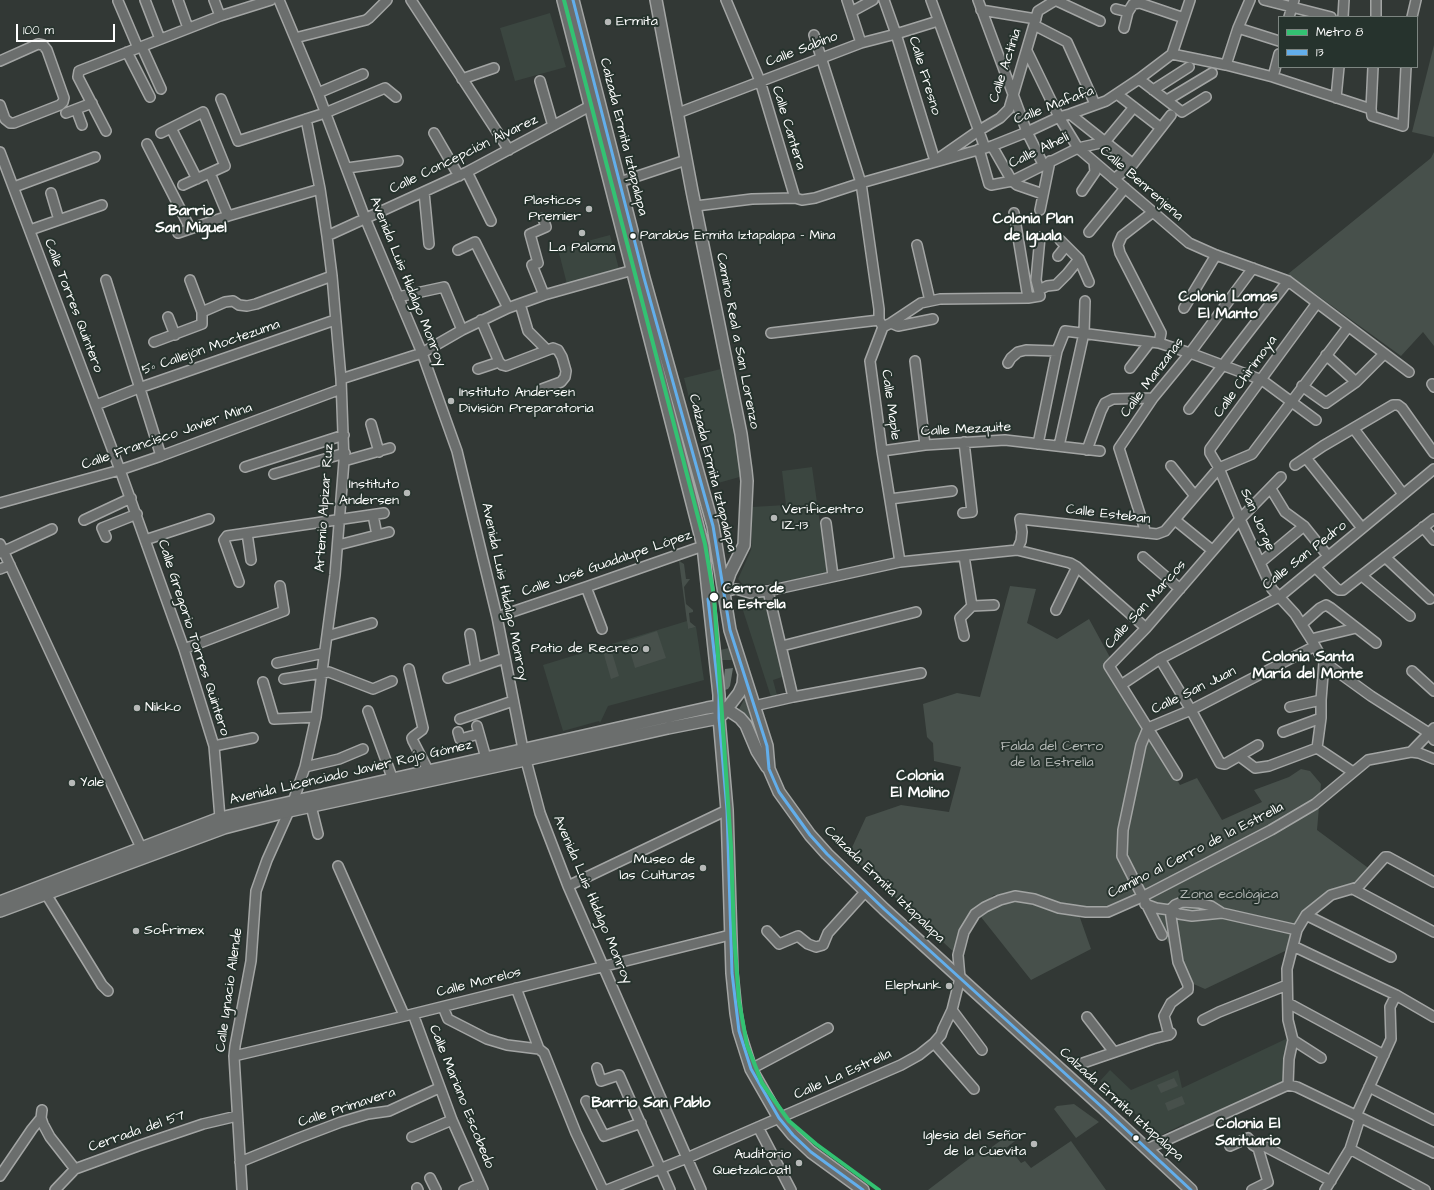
<!DOCTYPE html>
<html>
<head>
<meta charset="utf-8">
<style>
	body { margin:0 }
	#map { position:relative; width:1434px; height:1190px; overflow:hidden; background:#323835; font-family:"Architects Daughter",sans-serif }
	canvas { display:block }
	.legend { position:absolute; left:1278px; top:16px; width:140px; height:52px; box-sizing:border-box; background:#26332d; border:1px solid #7d8581; margin:0; padding:5px 7px; list-style:none; font-size:12px; color:#fff }
	.legend li { display:flex; align-items:center; gap:8px; height:20px }
	.legend b { width:20px; border:1px solid #7d8581 }
	.scale { position:absolute; left:16px; top:24px; width:99px; height:18px; box-sizing:border-box; border:2px solid #fff; border-top:0; padding-left:5px; font-size:12px; line-height:14px; white-space:nowrap; color:#fff; -webkit-text-stroke:3px #26332d; paint-order:stroke }
</style>
</head>
<body>
<div id="map">
<canvas width="1434" height="1190"></canvas>
<ul class="legend">
<li><b style="height:5px;background:#33c272"></b>Metro 8</li>
<li><b style="height:5px;background:#62aeeb"></b>13</li>
</ul>
<div class="scale">100 m</div>
</div>
<script>
const context = document.querySelector('canvas').getContext('2d');
context.lineJoin = 'round';
function fill(path, color) {
  context.fillStyle = color;
  context.fill(path, 'evenodd');
}
function toPath(rows) {
  const path = new Path2D();
  for (const r of rows) {
    path.moveTo(r[0], r[1]);
    for (let i = 2; i < r.length; i += 2) path.lineTo(r[i], r[i + 1]);
  }
  return path;
}
function stroke(path, color, width, dash) {
  context.strokeStyle = color;
  context.lineWidth = width;
  context.lineCap = dash ? 'butt' : 'round';
  context.setLineDash(dash || []);
  context.stroke(path);
}
function drawText(font, color, halo, rows, align = 'center') {
  context.font = font + ' "Architects Daughter",sans-serif';
  context.lineWidth = 4;
  context.setLineDash([]);
  context.textBaseline = 'middle';
  context.strokeStyle = halo;
  context.fillStyle = color;
  for (const [text, x, y, turn = 0] of rows) {
    context.save();
    context.translate(x, y);
    context.rotate((+turn || 0) * Math.PI / 180);
    context.textAlign = isNaN(turn) ? turn : align;
    if (halo) context.strokeText(text, 0, 0);
    context.fillText(text, 0, 0);
    context.restore();
  }
}
const built = toPath([
	[550,13,566,67,515,81,500,28],
	[610,235,619,269,567,284,558,249],
	[725,368,743,476,711,485,684,378],
	[812,467,827,574,746,588,738,579,751,550,752,540,752,507,786,505,782,471],
	[766,594,785,676,773,680,777,695,771,697,740,601],
	[687,621,688,629,696,627,704,680,608,706,600,723,599,721,563,731,543,665],
	[1288,1038,1282,1085,1186,1129,1184,1124,1159,1136,1100,1081,1110,1070,1131,1090,1178,1070,1182,1088]
]);
const green = toPath([
	[1434,45,1434,137,1412,132],
	[1434,152,1434,346,1423,332,1401,356,1288,274,1431,158],
	[679,561,684,564,686,579,690,579,684,587,686,604,693,610,693,612,689,613,690,622,696,627,688,629],
	[1010,586,1036,589,1027,623,1057,639,1089,619,1180,785,1197,778,1222,820,1262,802,1254,790,1289,777,1301,769,1310,771,1321,784,1317,830,1371,870,1357,884,1304,911,1285,951,1205,989,1189,982,1143,895,1112,910,1061,906,1032,893,994,895,972,913,958,956,849,854,866,817,901,805,949,812,961,767,934,761,933,743,927,737,923,704,957,693,980,697],
	[657,631,666,658,635,668,627,641],
	[610,646,619,676,611,679,602,648],
	[729,648,732,660,721,660,720,650],
	[745,698,753,726,739,709],
	[1027,901,1079,915,1091,949,1031,980,981,917,992,908,1006,902],
	[1174,1078,1178,1086,1161,1093,1157,1085],
	[1182,1096,1185,1104,1168,1111,1165,1103],
	[1074,1104,1099,1122,1076,1138,1054,1109,1057,1106],
	[1015,1130,1020,1137,1006,1148,1011,1156,1014,1154,1021,1163,1025,1161,1031,1168,1071,1141,1106,1190,928,1190,978,1152,981,1155]
]);
const water = toPath([
	[733,668,730,686,728,689,725,690,723,685,725,669]
]);
const minor = toPath([
	[145,0,160,39],
	[178,0,188,28],
	[214,0,220,16],
	[279,0,318,93,365,218,422,353,457,451,497,617,523,749,540,813,568,886,701,1190],
	[411,0,509,150],
	[726,0,760,81,795,198],
	[847,0,861,43],
	[884,0,896,34,935,161,978,131,1000,118,1009,109,1038,11,1056,0],
	[931,0,985,148],
	[978,0,1027,132,1043,164],
	[1055,0,1100,21],
	[1264,0,1331,17],
	[118,1,138,48],
	[1116,9,1128,12],
	[981,10,1036,19],
	[851,12,873,0],
	[1289,17,1294,0],
	[1343,17,1344,0],
	[1376,17,1376,0],
	[1412,17,1416,0],
	[1034,25,1067,42,1095,104],
	[1124,28,1128,12,1133,4,1140,3,1184,18],
	[1238,28,1279,41],
	[814,35,861,183,879,309,879,320,883,327,870,361,882,451,900,562],
	[295,38,366,20,369,18,387,0],
	[142,47,161,89],
	[1027,51,1059,117,1078,148,1153,212,1189,243,1216,255,1288,281,1409,372],
	[127,52,150,97],
	[1172,54,1190,0],
	[0,61,38,44,43,45,47,50,64,98,63,102,60,105,14,123,10,123,5,119,0,105],
	[1226,65,1238,28,1250,0],
	[1273,77,1279,54],
	[462,79,494,68],
	[1139,79,1182,112,1206,97],
	[540,81,553,126],
	[1153,90,1189,67],
	[318,93,363,74],
	[1117,94,1161,128],
	[1336,98,1339,67],
	[221,99,238,141,325,113,385,88,396,97],
	[1167,100,1212,73],
	[76,109,82,125],
	[1371,109,1373,67],
	[66,113,92,103],
	[678,113,861,43,896,34,938,21],
	[1070,114,1133,164],
	[171,128,197,179],
	[106,131,78,77,79,71,220,16,271,0],
	[161,133,203,112,225,166,183,185],
	[434,133,459,176],
	[147,144,190,228],
	[992,146,1012,181,1017,185,1043,194],
	[979,149,989,184,991,185,1012,181,1078,148,1105,142,1134,107],
	[0,152,120,470,184,649,214,746,220,818],
	[347,168,398,161],
	[467,172,491,221],
	[210,173,228,216],
	[1114,179,1133,164,1171,115],
	[620,182,686,160],
	[14,187,95,157],
	[1082,191,1095,172,1094,162],
	[424,192,429,244],
	[51,193,59,220],
	[696,206,752,199,795,198,802,200,815,198,861,183,992,146,1027,132,1059,117,1070,114,1106,101,1139,79,1172,54,1226,65,1273,77,1371,109,1372,116,1403,126,1406,67],
	[1040,210,1050,161],
	[1153,212,1122,236,1118,245,1120,253,1161,333,1159,343],
	[1014,213,1028,298],
	[543,218,546,227,530,234,538,263,532,265,544,295],
	[30,230,102,205],
	[1089,232,1125,188],
	[178,233,228,216,320,189],
	[327,236,467,172,590,106],
	[1060,240,1079,259,1089,282],
	[917,245,930,301],
	[458,250,475,242,508,308],
	[1058,256,1066,246],
	[106,280,161,456],
	[1039,290,1047,286,1056,285,1067,274,1079,259],
	[398,297,444,287,462,330],
	[1317,303,1210,449,1210,453,1219,468,1240,519,1272,589,1295,614,1311,639,1324,662,1371,696,1429,733,1434,740],
	[520,304,528,331,547,350],
	[1184,308,1216,255],
	[202,312,225,302,233,301,239,305,247,306,256,304,332,276],
	[168,317,175,335],
	[481,320,499,362,502,365,506,366,553,348,558,350,562,357,566,371,565,377,561,382,542,389],
	[891,323,898,326,933,319],
	[883,327,891,323,921,303,940,299,1028,298,1040,296,1036,280,1040,237],
	[771,333,879,320],
	[154,342,202,324,202,312,190,280],
	[1326,355,1356,382],
	[915,361,925,445],
	[1008,363,1011,358,1018,352,1026,350,1057,351],
	[1130,368,1150,342],
	[478,369,499,362],
	[341,379,422,353,462,330,508,308,544,295,633,270],
	[1432,384,1434,387],
	[1302,386,1326,403,1356,382,1384,354],
	[96,405,139,388,335,320],
	[1189,409,1288,281],
	[371,424,379,452],
	[1354,429,1403,494],
	[1038,444,1057,351,1065,331,1159,343,1190,353,1262,380,1316,420],
	[1059,446,1084,333,1085,301],
	[1087,450,1101,411,1105,403,1113,399,1153,398],
	[882,451,925,445,1005,440,1100,451],
	[1306,458,1362,528],
	[344,461,390,448],
	[1295,465,1323,446,1393,405,1398,405,1402,408,1434,453],
	[1171,466,1195,496],
	[245,467,344,435],
	[274,474,345,453],
	[1271,489,1285,512,1304,526,1328,556],
	[890,499,952,491],
	[0,503,120,470,161,456,341,389],
	[963,513,972,512,964,442],
	[373,515,377,535],
	[84,520,131,498],
	[1175,520,1212,550],
	[826,523,833,576],
	[1423,527,1434,540],
	[247,533,251,560],
	[1146,533,1119,448,1153,398,1190,353,1253,268],
	[106,537,102,528,137,514],
	[145,540,209,519],
	[0,544,144,854],
	[338,545,389,532],
	[1017,550,1021,541,1022,532,1020,519,1157,534,1165,531,1219,468,1252,454,1348,327],
	[0,553,52,529],
	[1143,557,1180,589],
	[1385,557,1430,599],
	[1261,562,1304,526],
	[1315,567,1336,588,1339,590,1343,590,1434,519],
	[0,569,10,565],
	[1362,576,1410,616],
	[239,582,224,540,227,536,384,513],
	[586,587,602,629],
	[768,591,793,697],
	[724,592,736,589,750,593,768,591,900,562,1017,550,1070,563,1077,567,1146,628],
	[972,606,994,605],
	[1056,610,1077,567],
	[497,617,586,587,703,546],
	[1302,624,1320,608,1326,605,1331,608,1376,643],
	[470,634,476,668],
	[327,636,372,623],
	[964,636,960,618,972,606,964,556],
	[1311,639,1356,628],
	[782,646,916,612],
	[184,649,284,611,280,586],
	[1160,659,1191,710,1220,763,1225,764,1239,756,1255,768,1269,766,1317,748,1353,772],
	[277,663,324,653],
	[409,669,423,728,422,730,414,736,412,738,413,741,429,772],
	[1412,671,1434,691],
	[448,678,505,658],
	[284,679,329,672,373,689,392,681],
	[263,682,274,719,316,717],
	[1121,685,1160,659,1279,597,1434,469],
	[754,706,793,697,921,673],
	[1290,707,1321,700],
	[368,711,393,780],
	[460,719,513,701],
	[477,726,486,758],
	[458,732,460,739,479,734],
	[1283,732,1321,718],
	[214,746,253,738],
	[1317,748,1321,718,1321,700,1324,662],
	[1411,752,1434,728],
	[1239,756,1258,745],
	[305,767,339,759,363,749],
	[1177,775,1109,666,1146,628,1240,519,1281,477],
	[311,806,318,834],
	[338,866,404,1015],
	[568,886,727,810],
	[1353,889,1434,932],
	[46,894,102,985,108,991],
	[1145,904,1156,908,1170,910,1175,905,1182,902,1199,903,1211,906,1222,913,1297,930],
	[1170,910,1179,914,1192,916,1222,913],
	[1306,915,1391,957],
	[767,931,779,944,798,936,808,944,816,947,823,945,828,933,866,891],
	[1162,935,1122,856,1123,830,1141,745,1148,728,1191,710,1315,646],
	[1293,946,1396,995,1434,1017],
	[516,988,539,1049,544,1053,576,1133,603,1190],
	[1288,1003,1384,1055],
	[443,1007,448,1019,487,1039,507,1045,539,1049],
	[952,1010,982,1050],
	[413,1014,452,1120,483,1190],
	[1087,1017,1114,1052],
	[1203,1020,1219,1012,1287,985],
	[1169,1035,1164,1016,1171,1003,1188,990,1188,985,1178,962,1170,910],
	[1293,1040,1321,1058],
	[934,1043,974,1089],
	[234,1056,413,1014,730,935],
	[1083,1063,1153,1039,1169,1035,1171,1033],
	[597,1068,601,1081,619,1075,670,1190],
	[751,1069,828,1028],
	[1288,1085,1289,1059,1293,1040,1288,1020,1287,969,1297,930,1306,915,1331,895,1358,887,1385,857,1388,857,1434,882],
	[1288,1085,1297,1087,1434,1153],
	[1369,1087,1434,1120],
	[586,1101,604,1136,641,1123],
	[42,1110,41,1118,43,1124,50,1137,75,1169],
	[1356,1116,1391,1039,1390,1007,1396,995],
	[758,1127,791,1190],
	[412,1137,452,1120],
	[1230,1146,1248,1138,1253,1145,1258,1148,1268,1182,1252,1190],
	[1258,1148,1264,1146,1331,1181],
	[1147,1149,1288,1085],
	[1350,1149,1425,1190],
	[240,1162,299,1138,341,1122,368,1114,389,1111,439,1088],
	[0,1176,32,1129,41,1118],
	[430,1178,436,1190],
	[417,1188,418,1190],
	[55,1190,75,1169,138,1146,203,1124,237,1116],
	[242,1190,234,1056,235,1046,251,961,256,891,267,860,293,802,305,767,316,717,335,575,344,461,341,379,332,276,327,236,320,189,306,119],
	[464,1190,480,1184],
	[607,1190,687,1158,901,1065,919,1055,934,1043,941,1035,943,1029,952,1010,960,978,958,955,964,932,975,914,985,907,1000,900,1015,896,1034,899,1059,908,1086,912,1108,912,1142,897,1271,830,1315,804,1368,760,1411,752,1419,753,1434,759],
	[1325,1190,1350,1149,1360,1118]
]);
const major = toPath([
	[563,0,703,546,719,695,719,718,727,810,732,973,736,1013,739,1031,751,1069,779,1118,793,1135,811,1152,863,1190],
	[573,0,644,278,713,526,730,630,767,746,769,769,779,792,810,835,827,854,884,909,1103,1108,1191,1190],
	[656,0,692,191,741,434,746,471,747,481,744,545,730,573,724,591],
	[722,715,739,693,743,684,744,674],
	[0,902,220,818,707,708,719,706,728,710,740,718,746,725,757,751,767,767],
	[0,911,224,828,289,811,525,760,668,728,719,718]
]);
const bus1 = toPath([
	[573,0,644,278,713,526,730,630,767,746,769,769,779,792,810,835,827,854,884,909,1103,1108,1191,1190],
	[708,599,719,695,719,718,727,810,732,973,739,1031,751,1069,779,1118,793,1135,811,1152,863,1190]
]);
const metro1 = toPath([
	[564,0,705,544,714,597,731,847,734,934,739,1001,747,1045,762,1083,789,1121,816,1144,879,1190]
]);
const markers = [
	[608,22,4,"#b7b9b8"],
	[589,209,4,"#b7b9b8"],
	[582,233,4,"#b7b9b8"],
	[633,236,3.5,"#fff"],
	[451,401,4,"#b7b9b8"],
	[407,493,4,"#b7b9b8"],
	[774,518,4,"#b7b9b8"],
	[714,597,5,"#fff"],
	[646,649,4,"#b7b9b8"],
	[137,708,4,"#b7b9b8"],
	[72,783,4,"#b7b9b8"],
	[703,868,4,"#b7b9b8"],
	[136,931,4,"#b7b9b8"],
	[949,986,4,"#b7b9b8"],
	[1136,1138,3.5,"#fff"],
	[1034,1144,4,"#b7b9b8"],
	[799,1163,4,"#b7b9b8"]
];
const busNames = [
	["Parabús Ermita Iztapalapa - Mina",640,236]
];
const poiNames = [
	["Ermita",616,22,"left"],
	["Plasticos",581,201],
	["Premier",581,217],
	["La Paloma",582,248,"center"],
	["Instituto Andersen",459,393,"left"],
	["División Preparatoria",459,409,"left"],
	["Instituto",399,485],
	["Andersen",399,501],
	["Verificentro",782,510,"left"],
	["IZ-13",782,526,"left"],
	["Patio de Recreo",638,649],
	["Nikko",145,708,"left"],
	["Yale",80,783,"left"],
	["Museo de",695,860],
	["las Culturas",695,876],
	["Sofrimex",144,931,"left"],
	["Elephunk",941,986],
	["Iglesia del Señor",1026,1136],
	["de la Cuevita",1026,1152],
	["Auditorio",791,1155],
	["Quetzalcoatl",791,1171]
];
const streetNames = [
	["Calle Sabino",802,50,-21],
	["Calle Actinia",1006,66,-72],
	["Calle Fresno",924,76,73],
	["Calle Mafafa",1054,106,-21],
	["Calle Cantera",788,128,73],
	["Calzada Ermita Iztapalapa",623,137,76],
	["Calle Alhelí",1039,151,-26],
	["Calle Concepción Álvarez",464,155,-26],
	["Calle Benrenjena",1141,184,41],
	["Avenida Luis Hidalgo Monroy",407,282,68],
	["Calle Torres Quintero",73,306,69],
	["Camino Real a San Lorenzo",737,341,79],
	["5º Callejón Moctezuma",211,348,-19],
	["Calle Chirimoya",1246,377,-54],
	["Calle Manzanas",1153,378,-53],
	["Calle Maple",890,405,82],
	["Calle Mezquite",966,430,-3],
	["Calle Francisco Javier Mina",167,437,-19],
	["Calzada Ermita Iztapalapa",712,473,76],
	["Artemio Alpizar Ruz",325,508,-86],
	["Calle Esteban",1108,515,7],
	["San Jorge",1257,520,66],
	["Calle San Pedro",1305,556,-38],
	["Calle José Guadalupe López",607,564,-19],
	["Avenida Luis Hidalgo Monroy",504,592,78],
	["Calle San Marcos",1146,605,-48],
	["Calle Gregorio Torres Quintero",193,638,72],
	["Calle San Juan",1194,691,-26],
	["Avenida Licenciado Javier Rojo Gómez",351,773,-13],
	["Camino al Cerro de la Estrella",1196,851,-27],
	["Calzada Ermita Iztapalapa",884,885,44],
	["Avenida Luis Hidalgo Monroy",592,900,67],
	["Calle Morelos",479,983,-14],
	["Calle Ignacio Allende",230,990,-82],
	["Calle La Estrella",843,1075,-24],
	["Calle Mariano Escobedo",461,1097,68],
	["Calzada Ermita Iztapalapa",1121,1105,42],
	["Calle Primavera",347,1108,-18],
	["Cerrada del 57",137,1132,-19]
];
const stopNames = [
	["Cerro de",723,589],
	["la Estrella",723,605]
];
const parkNames = [
	["Falda del Cerro",1052,747],
	["de la Estrella",1052,763],
	["Zona ecológica",1229,895]
];
const neighbourhoodNames = [
	["Barrio",191,212],
	["San Miguel",191,229],
	["Colonia Plan",1033,220],
	["de Iguala",1033,237],
	["Colonia Lomas",1228,298],
	["El Manto",1228,315],
	["Colonia Santa",1308,658],
	["María del Monte",1308,675],
	["Colonia",920,777],
	["El Molino",920,794],
	["Barrio San Pablo",651,1104],
	["Colonia El",1248,1125],
	["Santuario",1248,1142]
];
fill(built, '#3b4640');
fill(green, '#47504b');
fill(water, '#6a736f');
stroke(minor, '#a3a5a4', 12);
stroke(major, '#a3a5a4', 14);
stroke(minor, '#6b6e6d', 9);
stroke(major, '#6b6e6d', 11);
stroke(bus1, '#62aeeb', 3);
stroke(metro1, '#33c272', 4);
for (const [x, y, r, color] of markers) {
  const dot = new Path2D();
  dot.arc(x, y, r, 0, 2 * Math.PI);
  context.fillStyle = color;
  context.fill(dot);
  stroke(dot, '#26332d', 1.5);
}
drawText('13px', '#fff', '#26332d', busNames, 'left');
drawText('14px', '#fff', '#26332d', poiNames, 'right');
drawText('14px', '#fff', '#26332d', streetNames);
drawText('bold 14px', '#fff', '#26332d', stopNames, 'left');
drawText('14px', '#b7bbb9', '#26332d', parkNames);
drawText('bold 15px', '#fff', '#26332d', neighbourhoodNames);
</script>
</body>
</html>
